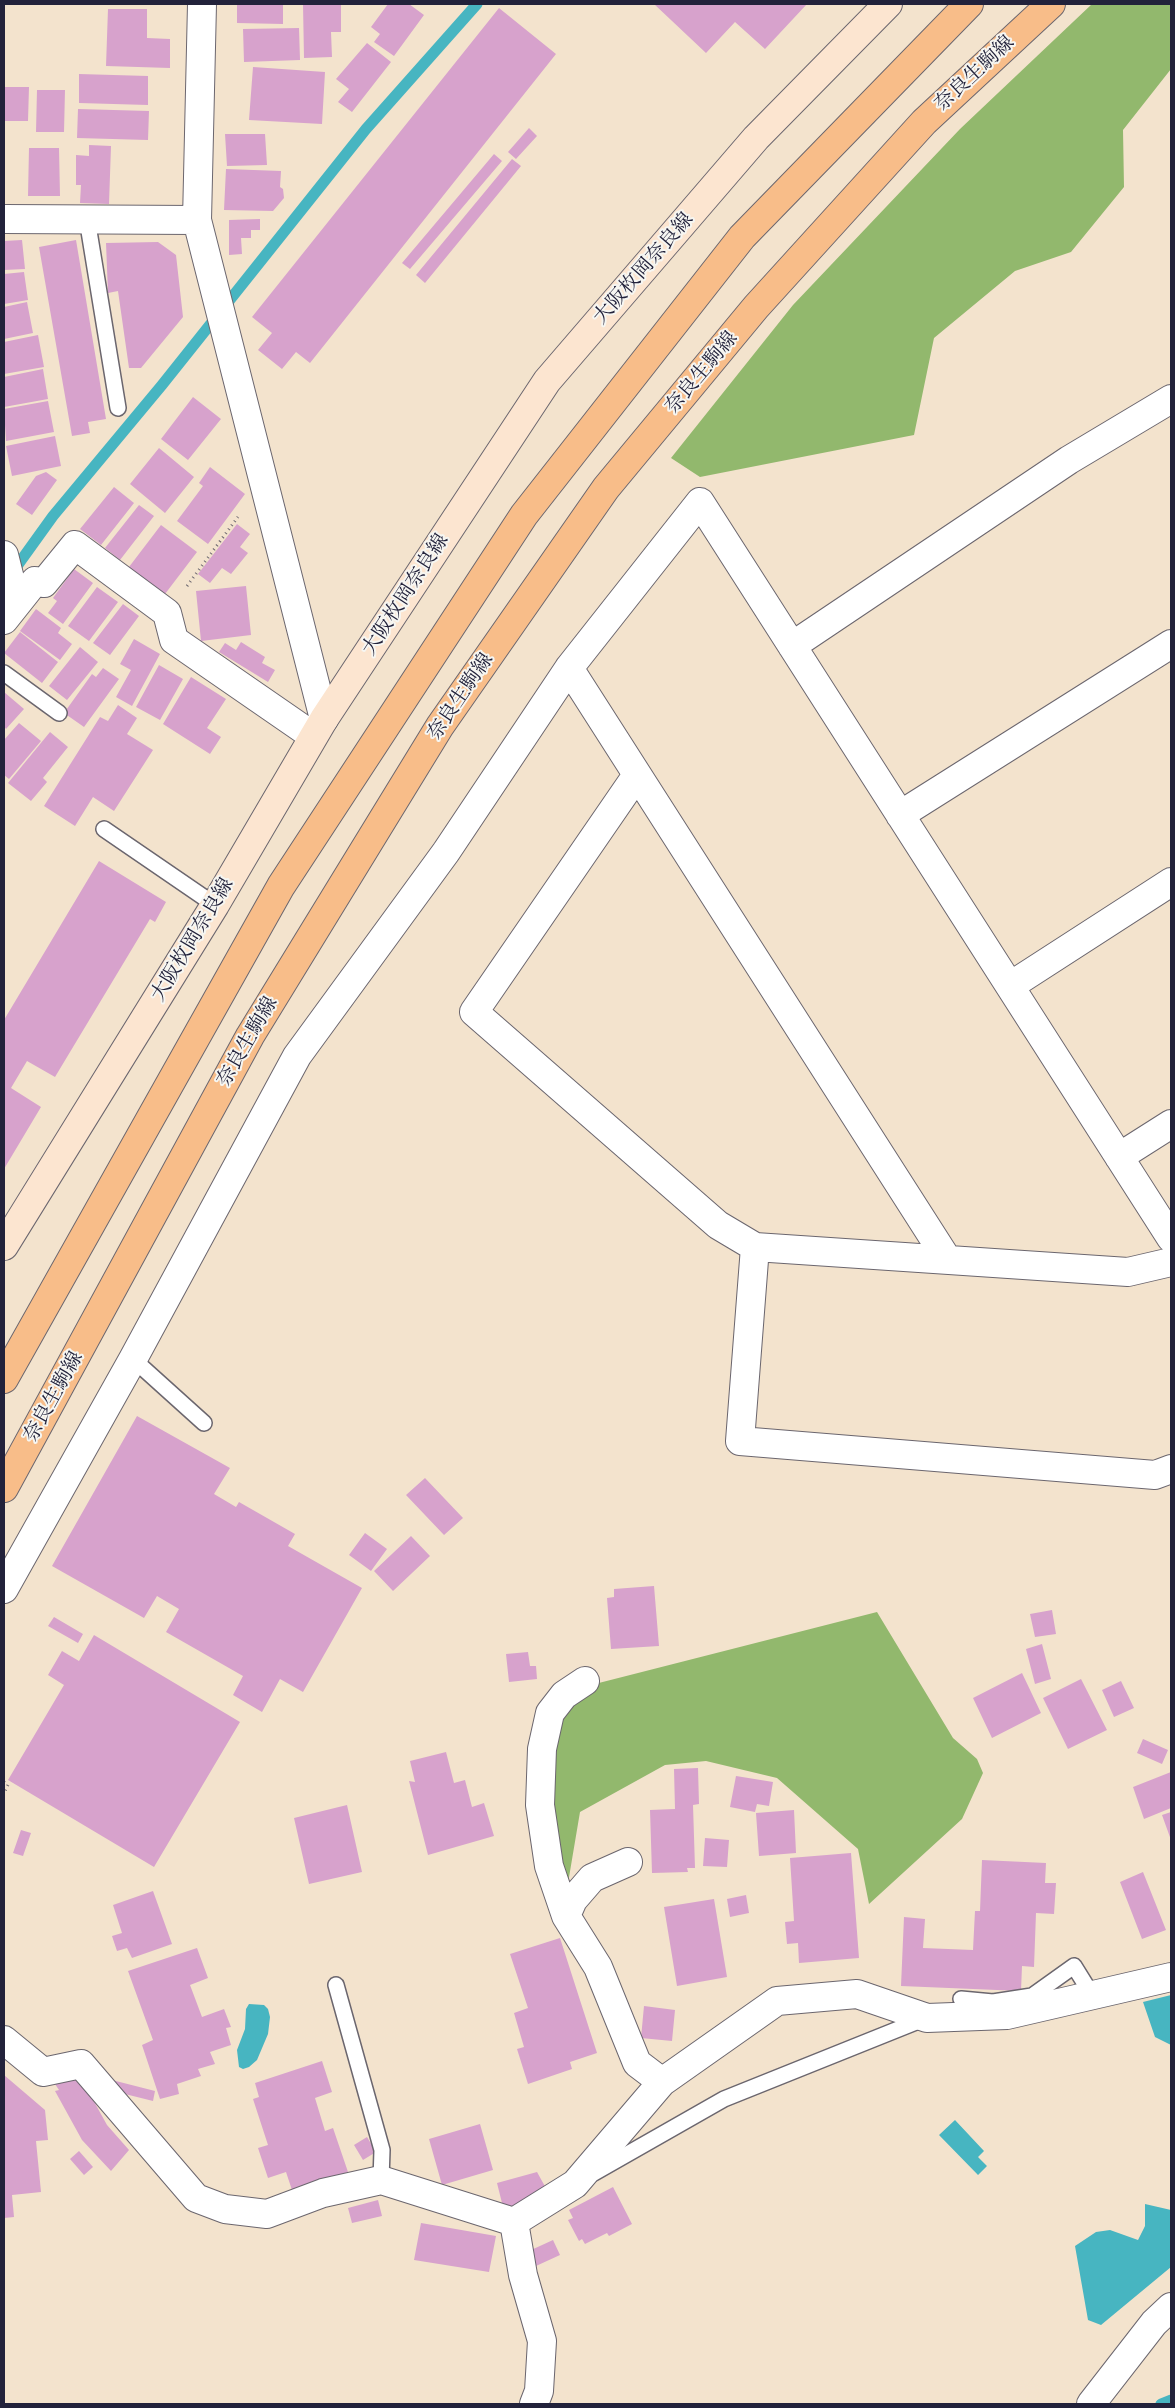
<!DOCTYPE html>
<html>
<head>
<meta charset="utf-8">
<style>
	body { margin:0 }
	#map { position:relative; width:1175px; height:2408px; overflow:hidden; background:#f3e3cd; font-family:"Gentium Book Plus",serif }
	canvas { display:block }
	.frame { position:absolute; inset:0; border:5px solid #22223b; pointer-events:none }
</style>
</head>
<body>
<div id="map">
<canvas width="1175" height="2408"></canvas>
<div class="frame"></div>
</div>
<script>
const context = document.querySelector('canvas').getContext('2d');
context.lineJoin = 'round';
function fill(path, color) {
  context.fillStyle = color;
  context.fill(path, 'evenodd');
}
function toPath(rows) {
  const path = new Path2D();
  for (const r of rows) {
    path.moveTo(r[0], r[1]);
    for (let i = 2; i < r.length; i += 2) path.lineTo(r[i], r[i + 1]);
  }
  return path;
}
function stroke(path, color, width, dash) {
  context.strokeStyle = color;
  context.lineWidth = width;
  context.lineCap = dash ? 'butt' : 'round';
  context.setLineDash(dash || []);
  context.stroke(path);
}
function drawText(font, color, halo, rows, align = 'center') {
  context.font = font + ' "Gentium Book Plus","Noto Serif JP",serif';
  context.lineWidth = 4;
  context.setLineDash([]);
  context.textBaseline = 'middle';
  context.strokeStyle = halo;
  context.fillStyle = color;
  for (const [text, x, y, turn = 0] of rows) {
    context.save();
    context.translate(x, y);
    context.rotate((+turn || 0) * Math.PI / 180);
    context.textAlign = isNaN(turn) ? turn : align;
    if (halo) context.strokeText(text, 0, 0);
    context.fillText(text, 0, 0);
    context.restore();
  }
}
const forest = toPath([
	[1092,4,1171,4,1171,69,1123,130,1124,187,1071,252,1015,271,934,338,914,435,700,477,671,458,793,305,960,129],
	[877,1612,953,1738,977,1759,983,1773,962,1819,869,1904,858,1849,777,1778,706,1761,665,1765,580,1812,566,1895,546,1779,565,1701,587,1686]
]);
const water = toPath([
	[1171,1995,1171,2045,1155,2037,1143,2002],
	[249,2004,264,2005,268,2009,270,2017,268,2034,257,2060,249,2067,243,2069,239,2067,237,2050,245,2029,246,2009],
	[955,2120,984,2151,978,2157,987,2166,978,2175,939,2135],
	[1145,2204,1171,2210,1171,2267,1101,2325,1088,2320,1075,2246,1096,2232,1110,2230,1138,2240,1145,2226]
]);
const stream = toPath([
	[12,573,53,516,162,385,366,129,477,4],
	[1161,2404,1171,2400]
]);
const building = toPath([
	[237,4,283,4,283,24,237,23],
	[303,4,341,4,341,32,331,32,332,57,304,58],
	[388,4,409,4,424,15,394,56,374,42,380,34,371,27],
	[654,4,807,4,765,49,735,22,706,53],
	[499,8,556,54,310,363,296,352,282,369,258,350,272,333,252,317],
	[108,9,147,9,147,38,170,39,170,68,106,66],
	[299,28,300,60,244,62,243,29],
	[367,43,391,62,352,112,338,102,349,89,336,79],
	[253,67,325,72,322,124,249,120],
	[79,74,148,76,148,105,79,103],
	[4,87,29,87,28,121,4,121],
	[37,90,65,90,64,132,36,132],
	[78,109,149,111,148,140,77,138],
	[529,128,537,136,516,159,508,152],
	[225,134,265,134,267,165,227,166],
	[89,145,111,146,109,204,80,203,81,185,76,185,76,155,89,156],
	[29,148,59,148,60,196,28,196],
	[494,154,502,161,410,269,402,263],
	[512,159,521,166,425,283,416,275],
	[226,169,281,171,280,187,283,189,284,198,273,211,224,210],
	[260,219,260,230,251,230,251,238,241,238,242,254,229,255,229,220],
	[22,240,25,269,4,270,4,241],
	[76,240,106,419,88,422,90,433,72,436,39,247],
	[158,242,176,255,183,317,141,368,129,368,118,291,108,293,106,243],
	[24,272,28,300,4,304,4,274],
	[27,302,33,333,4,339,4,307],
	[38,335,44,367,4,374,4,342],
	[43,369,48,399,4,407,4,377],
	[193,397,221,419,188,460,161,439],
	[48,401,54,432,6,441,4,409],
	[55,436,61,466,12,476,6,446],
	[159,448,194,477,165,513,130,484],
	[210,467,245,494,208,544,177,521,203,486,199,483],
	[46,472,57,480,32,515,16,504,36,476],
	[114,487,134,503,101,545,80,529],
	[139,505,154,516,120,560,105,548],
	[237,524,250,534,240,547,248,553,231,574,222,568,210,583,198,574],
	[161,525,197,552,165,594,129,567],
	[74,569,93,583,63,624,48,613,57,601,53,598],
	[246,586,251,635,201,641,196,591],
	[97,587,118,602,89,641,68,626],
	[123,604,139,616,110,655,93,643],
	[36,609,61,628,58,633,72,644,60,660,20,631],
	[20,632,58,662,42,683,4,653],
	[134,639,160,654,132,706,116,697,131,670,120,664],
	[241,642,265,657,262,663,275,670,268,682,219,652,225,643,236,650],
	[80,647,98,662,67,700,49,686],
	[159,665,183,679,160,720,136,707],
	[103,668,119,679,84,727,64,713,92,674,96,677],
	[191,677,226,699,207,728,221,737,210,754,163,724],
	[4,692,24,709,6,729,4,726],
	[118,705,137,718,127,734,153,750,114,811,93,797,75,826,44,806,100,717,108,721],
	[19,723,41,741,9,779,4,775,4,740],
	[50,732,68,747,43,778,47,782,31,801,8,783],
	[99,861,166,902,155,922,150,919,55,1077,27,1061,11,1088,41,1107,4,1169,4,1020],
	[137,1416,230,1468,214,1494,236,1507,239,1502,295,1534,288,1546,362,1588,303,1692,280,1679,262,1712,233,1695,243,1676,166,1632,179,1609,157,1596,144,1618,52,1566],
	[425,1478,463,1518,444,1535,406,1495],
	[365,1533,387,1549,371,1571,349,1555],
	[411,1536,430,1556,393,1591,374,1571],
	[654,1586,659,1646,611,1649,607,1598,614,1597,614,1589],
	[1052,1610,1056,1634,1035,1637,1030,1614],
	[54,1617,83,1634,78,1643,48,1626],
	[94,1635,240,1722,154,1867,8,1780,64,1685,48,1675,62,1651,79,1661],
	[1042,1644,1051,1679,1035,1684,1026,1649],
	[528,1652,530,1666,536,1666,537,1679,509,1682,506,1654],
	[1022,1673,1041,1713,992,1738,973,1698],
	[1081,1679,1107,1730,1068,1749,1043,1698],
	[1121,1681,1134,1708,1114,1717,1102,1690],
	[1143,1739,1168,1750,1162,1764,1137,1753],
	[446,1752,454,1783,465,1780,472,1807,484,1803,494,1836,428,1855,409,1781,415,1782,410,1761],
	[698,1768,699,1804,693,1805,695,1868,687,1868,688,1872,652,1873,650,1810,675,1809,674,1769],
	[1171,1772,1171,1808,1144,1819,1133,1787],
	[736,1776,773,1782,769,1806,757,1804,755,1812,730,1807],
	[347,1805,362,1872,309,1884,294,1818],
	[794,1810,796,1853,759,1856,756,1813],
	[1171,1812,1171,1840,1162,1815],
	[21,1830,31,1833,23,1856,13,1853],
	[705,1838,729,1840,727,1867,703,1866],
	[851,1853,859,1958,799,1963,798,1943,787,1944,785,1922,794,1921,790,1858],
	[982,1860,1046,1863,1045,1883,1056,1883,1054,1914,1036,1913,1034,1967,1022,1966,1021,1991,901,1986,904,1917,925,1919,923,1948,973,1950,975,1911,980,1911],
	[1143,1872,1166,1930,1142,1939,1120,1882],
	[153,1891,172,1944,132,1958,127,1948,117,1951,112,1936,122,1933,113,1905],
	[746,1895,749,1913,730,1917,727,1899],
	[714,1899,727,1977,677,1986,664,1907],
	[560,1938,597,2053,570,2062,572,2069,528,2084,517,2049,524,2047,514,2013,528,2008,510,1954],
	[197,1948,208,1978,190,1985,202,2017,224,2009,231,2027,226,2028,231,2045,210,2052,215,2064,198,2069,201,2076,177,2084,179,2094,160,2099,142,2045,153,2040,128,1971],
	[644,2006,675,2010,672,2041,641,2038],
	[322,2061,332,2092,315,2098,325,2131,333,2128,348,2172,292,2190,286,2172,268,2178,258,2148,268,2145,253,2099,259,2097,255,2083],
	[70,2072,76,2080,81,2078,107,2125,129,2150,111,2171,82,2140,55,2091,59,2090,53,2081],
	[4,2075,45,2110,48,2140,36,2141,41,2192,12,2195,14,2217,4,2218],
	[108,2079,155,2091,153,2101,105,2089],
	[480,2124,493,2170,442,2185,429,2139],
	[367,2137,376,2152,363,2160,354,2145],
	[79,2151,93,2167,84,2175,70,2159],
	[537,2172,547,2190,504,2211,497,2183],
	[613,2187,632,2224,609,2236,607,2233,585,2244,582,2239,579,2241,568,2220,573,2218,569,2210],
	[378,2200,382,2216,352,2223,348,2208],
	[421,2223,496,2236,489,2272,414,2260],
	[553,2240,560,2255,536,2266,529,2251]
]);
const path = toPath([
	[187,586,238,517],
	[4,1782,8,1785,4,1793]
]);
const lane = toPath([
	[87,219,118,408],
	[4,673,59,713],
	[104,829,215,905],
	[133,1359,204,1423],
	[336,1985,382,2150,381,2180],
	[961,1999,993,2002,1032,1996,1074,1966,1092,1995],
	[594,2173,724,2099,926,2018]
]);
const street = toPath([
	[202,4,197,220,324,719],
	[4,219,197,220],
	[4,555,16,603],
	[4,620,35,581,44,583,75,545,167,613,174,640,313,736],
	[792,646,1069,460,1171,399],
	[569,668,947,1259],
	[637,775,474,1012,718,1225,755,1247,1128,1272,1171,1262],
	[900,815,1171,644],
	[1010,986,1171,882],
	[1119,1157,1171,1124],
	[755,1247,740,1441,1155,1475,1171,1469],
	[4,1589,133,1359,297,1056,446,852,569,668,700,502,1171,1238],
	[585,1681,564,1695,550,1713,542,1749,540,1805,549,1866,566,1916,598,1967,637,2063,662,2082],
	[566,1916,573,1900,592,1878,628,1862],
	[4,2040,43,2072,81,2064,196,2198,225,2209,267,2214,323,2193,381,2180,514,2222,575,2184,662,2082,777,2001,857,1994,927,2018,1007,2015,1171,1977],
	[514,2222,523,2275,542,2341,539,2391,534,2404],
	[1091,2404,1154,2323,1171,2307]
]);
const secondary = toPath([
	[4,1246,215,905,324,719,547,381,756,138,888,4]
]);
const primary = toPath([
	[4,1379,281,886,524,515,742,237,969,4],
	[4,1488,250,1036,440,726,606,488,756,307,924,122,1051,4]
]);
const streetNames = [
	["奈良生駒線",975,74,-43],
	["大阪枚岡奈良線",644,269,-49],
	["奈良生駒線",702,373,-50],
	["大阪枚岡奈良線",406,595,-57],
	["奈良生駒線",461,697,-56],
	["大阪枚岡奈良線",193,940,-59],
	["奈良生駒線",248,1042,-60],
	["奈良生駒線",54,1397,-61]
];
fill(forest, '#92b86d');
fill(water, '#47b5c1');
stroke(stream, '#47b5c1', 11);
fill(building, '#d7a2cc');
stroke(lane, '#6b666e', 18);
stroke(street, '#6b666e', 30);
stroke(secondary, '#6b666e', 30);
stroke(primary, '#6b666e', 30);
stroke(path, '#6b666e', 3, [1, 4]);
stroke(lane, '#fff', 15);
stroke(street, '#fff', 28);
stroke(secondary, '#fce5d0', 28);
stroke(primary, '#f8bd89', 28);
drawText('20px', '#22223b', '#f6f6f2', streetNames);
</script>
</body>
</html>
